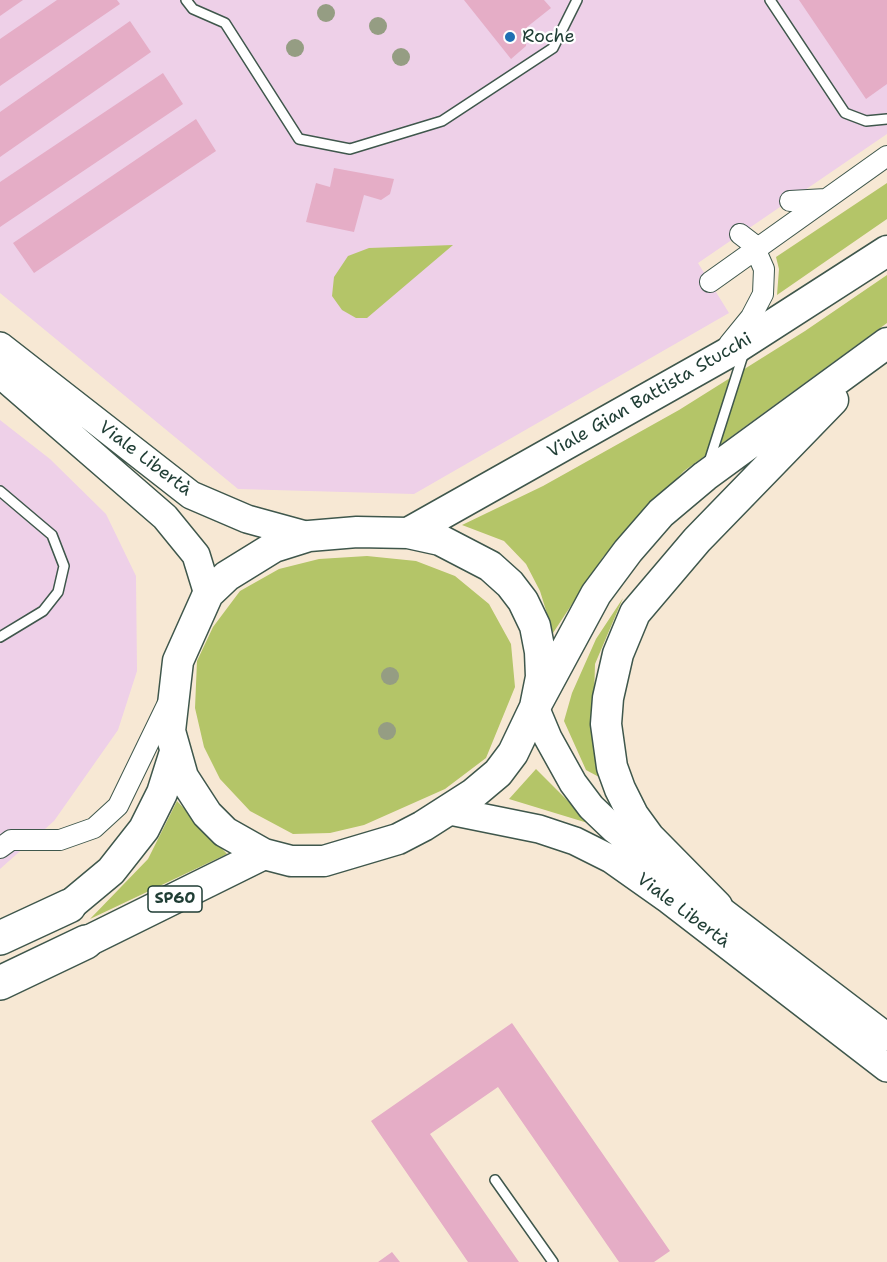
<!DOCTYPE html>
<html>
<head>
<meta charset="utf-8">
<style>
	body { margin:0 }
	canvas { display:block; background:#f7e8d4 }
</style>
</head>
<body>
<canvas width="887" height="1262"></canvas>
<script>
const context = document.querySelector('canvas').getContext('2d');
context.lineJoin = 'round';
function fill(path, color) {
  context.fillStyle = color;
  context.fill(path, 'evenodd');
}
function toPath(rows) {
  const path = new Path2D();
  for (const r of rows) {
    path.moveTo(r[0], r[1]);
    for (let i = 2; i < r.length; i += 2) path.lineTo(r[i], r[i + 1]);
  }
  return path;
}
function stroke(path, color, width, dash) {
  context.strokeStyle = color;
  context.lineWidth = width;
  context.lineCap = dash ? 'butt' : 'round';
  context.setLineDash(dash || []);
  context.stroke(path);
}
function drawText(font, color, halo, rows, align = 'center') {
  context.font = font + ' "Shantell Sans",sans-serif';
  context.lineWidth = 4.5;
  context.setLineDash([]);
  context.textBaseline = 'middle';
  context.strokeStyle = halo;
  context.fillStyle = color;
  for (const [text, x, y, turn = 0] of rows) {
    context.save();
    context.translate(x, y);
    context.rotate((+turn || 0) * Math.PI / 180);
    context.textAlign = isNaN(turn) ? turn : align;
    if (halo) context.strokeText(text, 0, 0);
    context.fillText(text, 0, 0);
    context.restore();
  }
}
const built = toPath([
	[0,0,887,0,887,134,698,263,729,313,414,494,238,489,0,293],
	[0,420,50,459,106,514,136,576,137,671,118,730,54,821,0,869]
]);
const green = toPath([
	[887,183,887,219,777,295,779,269,776,257],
	[453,245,367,318,356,318,342,310,332,296,334,277,348,256,369,248],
	[887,275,887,323,684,471,603,557,553,633,540,591,526,564,504,541,462,525,543,486,679,410,805,331],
	[367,556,416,561,455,576,489,604,511,644,515,687,486,758,445,789,364,825,330,833,293,834,250,811,220,779,204,747,195,708,197,661,213,627,240,591,279,569,319,559],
	[623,598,595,664,593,735,599,777,586,770,564,721,572,693,596,639],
	[536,769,591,824,509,799],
	[177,801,227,854,90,919,148,859]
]);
const building = toPath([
	[0,0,23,0,0,16],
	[57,0,117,0,120,4,0,86,0,39],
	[464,0,544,0,551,8,527,27,526,46,511,59],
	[799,0,887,0,887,84,866,99],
	[130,21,151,52,0,157,0,112],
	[163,73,183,104,0,227,0,182],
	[196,119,216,151,34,273,13,243],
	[334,168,394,179,390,194,381,200,364,195,354,232,306,222,316,183,330,187],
	[512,1023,670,1251,654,1262,619,1262,498,1087,430,1134,519,1262,468,1262,371,1121],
	[392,1252,400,1262,378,1262]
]);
const lane = toPath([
	[186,0,193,9,225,23,299,139,350,149,442,121,553,48,577,0],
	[770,0,845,113,866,121,887,119],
	[709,462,744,352],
	[0,491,52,535,64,566,58,592,43,611,0,637],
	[495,1180,553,1262]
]);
const street = toPath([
	[790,201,826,199],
	[710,282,887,156],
	[729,344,751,317,763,294,764,269,753,244,740,234],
	[0,848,11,840,60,840,94,828,118,806,167,705]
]);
const secondary = toPath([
	[0,346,191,495,247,519,309,536],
	[0,374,165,517,196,555,208,594],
	[535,707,548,738,573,783,591,807,614,829,887,1037],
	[450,811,539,829,575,841,611,859,669,900,887,1068]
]);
const primary = toPath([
	[408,533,733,350,887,251],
	[535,707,541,677,540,652,535,626,523,601,510,584,490,566,440,540,408,533,357,532,309,536,274,547,227,576,208,594,178,661,170,731,183,777,207,814,225,832,264,854,291,861,324,861,398,839,423,826,473,794,498,773,513,753,535,707,596,594,628,551,661,513,705,476,887,343],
	[69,906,111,871,144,829,162,793,175,752],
	[717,906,649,837,633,815,620,789,612,767,606,724,608,698,618,654,635,613,697,540,833,400],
	[86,942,264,854]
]);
const highway = toPath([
	[0,938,69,906],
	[0,983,86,942]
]);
const trees = [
	[326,13],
	[378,26],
	[295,48],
	[401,57],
	[390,676],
	[387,731]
];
const markers = [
	[510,37,6,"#1f6fb2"]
];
const shields = [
	[175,899,54]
];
const shieldNames = [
	["SP60",175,899]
];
const poiNames = [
	["Roche",522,37]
];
const streetNames = [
	["Viale Gian Battista Stucchi",650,396,-30],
	["Viale Libertà",145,459,37],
	["Viale Libertà",683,911,37]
];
fill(built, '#eed0e8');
fill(green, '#b4c568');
fill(building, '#e5adc6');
stroke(lane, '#3f574c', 12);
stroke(street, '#3f574c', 22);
stroke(secondary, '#3f574c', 30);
stroke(primary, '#3f574c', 33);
stroke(highway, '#3f574c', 36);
stroke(lane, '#fff', 9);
stroke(street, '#fff', 20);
stroke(secondary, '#fff', 27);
stroke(primary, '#fff', 30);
stroke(highway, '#fff', 33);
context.fillStyle = '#959d83';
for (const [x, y] of trees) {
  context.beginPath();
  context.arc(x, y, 9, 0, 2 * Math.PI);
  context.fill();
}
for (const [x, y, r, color] of markers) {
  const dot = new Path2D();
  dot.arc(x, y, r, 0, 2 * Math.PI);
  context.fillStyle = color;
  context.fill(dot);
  stroke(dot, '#fff', 2);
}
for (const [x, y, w] of shields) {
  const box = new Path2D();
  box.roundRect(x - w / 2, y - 13, w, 26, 4.5);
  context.fillStyle = '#fff';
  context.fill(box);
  stroke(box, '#1f3d34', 1.5);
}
drawText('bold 16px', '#1f3d34', null, shieldNames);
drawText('18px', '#1f3d34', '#fff', poiNames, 'left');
drawText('18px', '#1f3d34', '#fff', streetNames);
</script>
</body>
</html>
